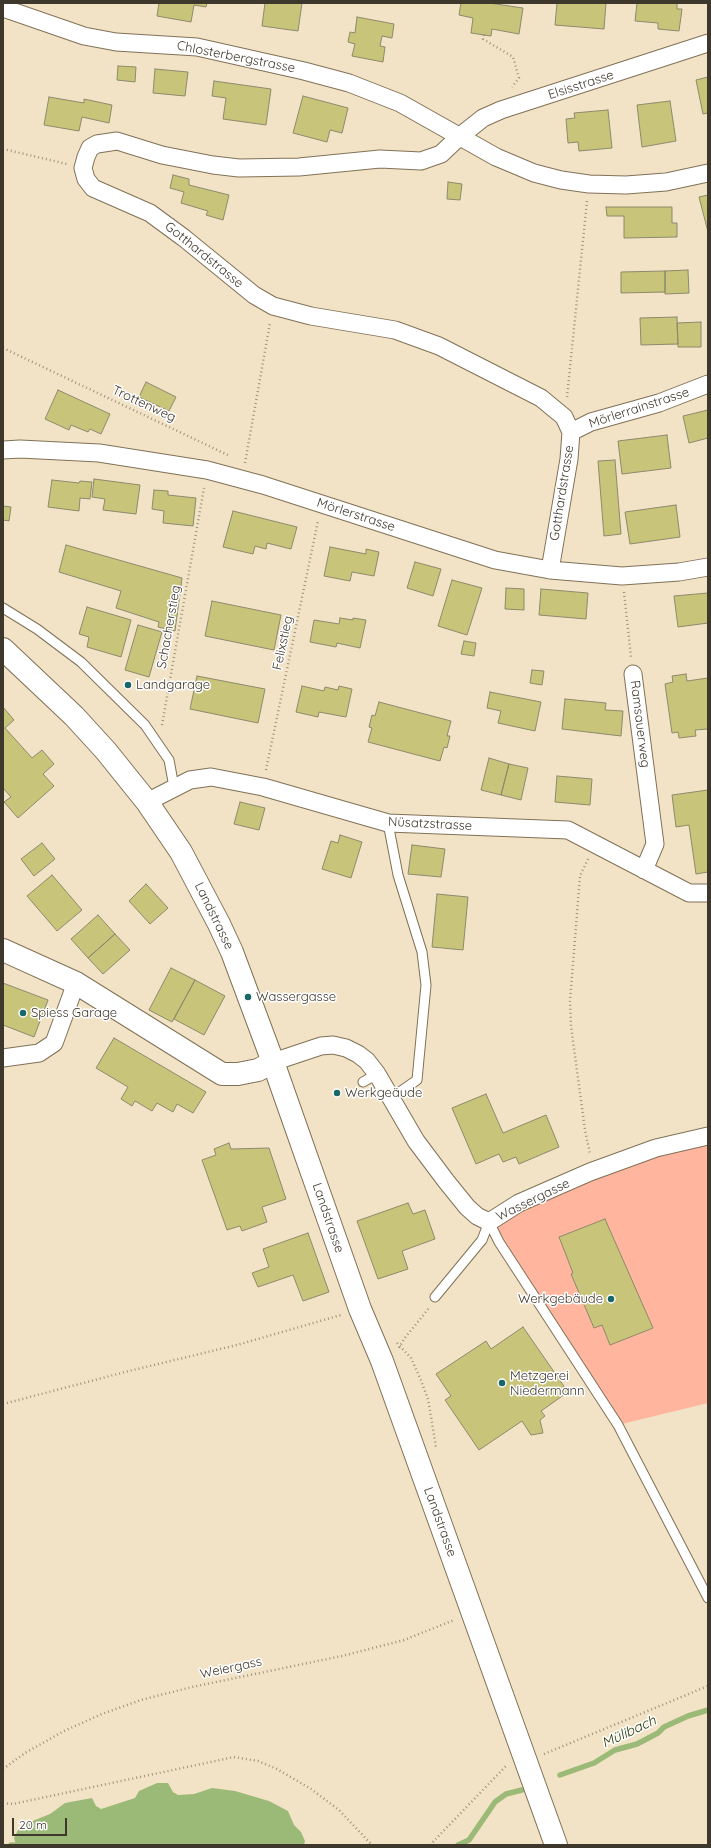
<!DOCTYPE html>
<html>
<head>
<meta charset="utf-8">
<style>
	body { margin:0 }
	#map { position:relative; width:711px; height:1848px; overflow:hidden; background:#f3e3c6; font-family:Quicksand,sans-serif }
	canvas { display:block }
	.frame { position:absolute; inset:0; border:4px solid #3d372c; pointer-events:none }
	.scale { position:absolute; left:12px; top:1818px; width:55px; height:18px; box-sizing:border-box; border:2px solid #3d372c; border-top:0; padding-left:5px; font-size:12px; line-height:14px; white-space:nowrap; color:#3d372c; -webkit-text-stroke:3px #fff; paint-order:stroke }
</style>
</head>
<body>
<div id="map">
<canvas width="711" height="1848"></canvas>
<div class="frame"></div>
<div class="scale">20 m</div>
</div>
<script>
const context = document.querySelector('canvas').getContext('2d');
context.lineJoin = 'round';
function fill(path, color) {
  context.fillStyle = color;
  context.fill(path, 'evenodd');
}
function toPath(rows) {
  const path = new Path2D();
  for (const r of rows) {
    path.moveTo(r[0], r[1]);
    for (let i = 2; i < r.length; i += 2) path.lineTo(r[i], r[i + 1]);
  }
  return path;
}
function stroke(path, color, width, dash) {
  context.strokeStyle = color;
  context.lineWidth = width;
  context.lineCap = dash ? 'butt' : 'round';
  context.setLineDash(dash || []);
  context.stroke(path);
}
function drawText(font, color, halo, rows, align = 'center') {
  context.font = font + ' Quicksand,sans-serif';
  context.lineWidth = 3;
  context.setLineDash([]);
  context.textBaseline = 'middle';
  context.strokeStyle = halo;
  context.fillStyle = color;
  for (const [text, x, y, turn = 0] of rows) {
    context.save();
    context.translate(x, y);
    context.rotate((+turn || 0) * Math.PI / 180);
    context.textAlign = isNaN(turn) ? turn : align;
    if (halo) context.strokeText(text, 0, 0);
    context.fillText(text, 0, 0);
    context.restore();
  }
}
const green = toPath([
	[708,1136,708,1403,618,1425,493,1222,590,1172]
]);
const water = toPath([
	[157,1783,168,1783,173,1792,178,1795,194,1794,212,1788,235,1791,269,1801,288,1811,294,1825,301,1832,305,1841,304,1845,16,1845,14,1838,20,1826,50,1814,65,1803,92,1798,96,1806,101,1809,135,1798,139,1791]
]);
const stream = toPath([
	[560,1775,594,1763,615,1750,637,1744,658,1733,664,1727,688,1716,708,1710],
	[11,1845,15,1845],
	[458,1845,469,1840,495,1802,506,1794,522,1790]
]);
const building = toPath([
	[159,3,207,3,206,7,194,5,191,22,157,16,159,3],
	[265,3,302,3,298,31,262,26,265,3],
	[461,3,489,3,523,8,519,34,492,29,491,36,471,33,473,18,459,15,461,3],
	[557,3,606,3,604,29,555,25,557,3],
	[637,3,677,3,677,9,682,9,679,31,658,29,658,23,635,21,637,3],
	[357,17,394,24,392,38,382,36,380,46,385,47,383,62,352,56,355,44,348,42,350,32,355,33,357,17],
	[118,66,136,67,135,82,117,80,118,66],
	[155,69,188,72,185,96,153,93,155,69],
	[708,77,708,113,703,114,696,80,708,77],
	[214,81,271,89,266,125,223,119,226,98,212,96,214,81],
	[303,96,348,108,342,133,330,130,327,142,293,133,303,96],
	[49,97,84,103,84,99,112,105,109,123,82,117,79,131,44,125,49,97],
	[670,101,676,141,642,147,637,105,670,101],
	[608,110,612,148,579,151,578,142,568,143,566,119,575,118,574,113,608,110],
	[173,175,189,179,189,185,229,195,223,220,206,215,208,211,181,203,184,192,170,188,173,175],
	[448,182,462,184,460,200,447,199,448,182],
	[708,195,708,232,699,197,708,195],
	[606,207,672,207,672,223,677,223,677,237,624,238,624,216,607,216,606,207],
	[688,270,689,293,665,294,665,271,688,270],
	[665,271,665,292,621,293,621,272,665,271],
	[677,317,678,344,641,345,640,318,677,317],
	[701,322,701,347,678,347,677,323,701,322],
	[146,382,176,397,169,411,139,397,146,382],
	[58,390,110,414,101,434,90,429,88,432,71,425,69,430,45,419,58,390],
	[708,410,708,438,689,443,683,416,708,410],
	[667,435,671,468,622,474,618,441,667,435],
	[615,460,621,534,604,536,598,461,615,460],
	[94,479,140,485,136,514,103,510,105,499,92,497,94,479],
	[52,480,79,483,80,481,92,482,90,499,80,498,79,511,48,507,52,480],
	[154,490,168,491,168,495,196,498,193,526,163,523,164,511,152,509,154,490],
	[676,505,680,537,630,544,625,512,676,505],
	[3,506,11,507,9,521,3,520,3,506],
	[233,511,297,527,291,549,267,543,266,549,255,546,253,554,223,547,233,511],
	[66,545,182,578,175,631,158,627,159,622,116,608,121,591,59,572,66,545],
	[330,547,366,554,366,549,379,552,374,576,352,572,350,581,324,576,330,547],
	[415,562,441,569,433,596,407,588,415,562],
	[452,580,482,588,467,635,438,626,452,580],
	[506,588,524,589,524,610,505,609,506,588],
	[541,589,588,593,586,619,539,615,541,589],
	[708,593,708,623,678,627,674,596,708,593],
	[212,601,281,615,274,650,205,636,212,601],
	[87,607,131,620,121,657,87,647,89,637,79,634,87,607],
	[340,618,353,620,353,618,366,620,360,648,337,643,336,647,310,642,314,620,339,624,340,618],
	[138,625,162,632,149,677,125,670,138,625],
	[464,641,476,643,474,656,461,654,464,641],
	[532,670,544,671,542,685,530,683,532,670],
	[686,674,687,681,708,678,708,729,695,730,696,736,679,738,678,732,672,733,665,684,673,682,672,676,686,674],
	[197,676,265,689,258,723,190,709,197,676],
	[302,686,324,691,325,687,338,690,339,686,352,689,346,717,319,712,318,717,296,712,302,686],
	[490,692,541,702,535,731,498,723,501,711,487,708,490,692],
	[565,699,606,703,605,710,623,711,621,736,562,729,565,699],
	[379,702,451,721,447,736,450,736,447,748,444,747,440,761,368,742,372,728,369,727,372,715,375,716,379,702],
	[3,707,14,720,5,728,32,758,42,750,54,764,43,774,54,786,18,818,4,802,11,797,3,788,3,707],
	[489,758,509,764,501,795,481,790,489,758],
	[509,764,528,768,521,800,501,795,509,764],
	[557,776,592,779,590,805,555,802,557,776],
	[708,790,708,872,696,874,689,825,676,827,672,795,708,790],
	[240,802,265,808,259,830,234,824,240,802],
	[340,835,362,842,351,878,322,869,331,841,338,843,340,835],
	[42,843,55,859,34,876,21,859,42,843],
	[412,845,445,849,441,877,408,874,412,845],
	[52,875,82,910,57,931,27,896,52,875],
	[146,884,168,908,150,924,129,901,146,884],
	[437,894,468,897,463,950,432,947,437,894],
	[98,915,115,934,88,958,71,939,98,915],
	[115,934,130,950,103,974,88,958,115,934],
	[171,968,195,980,172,1022,149,1010,171,968],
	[195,980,225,996,204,1035,174,1019,195,980],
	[3,983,48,1000,34,1037,3,1025,3,983],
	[114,1038,206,1092,193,1113,177,1104,173,1112,157,1103,152,1111,135,1101,132,1106,121,1099,128,1087,96,1068,114,1038],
	[486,1094,503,1133,546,1115,559,1147,519,1164,516,1157,503,1162,499,1154,476,1164,452,1108,486,1094],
	[229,1143,231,1149,269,1148,286,1199,262,1207,267,1222,242,1231,240,1226,227,1230,202,1160,216,1155,214,1149,229,1143],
	[408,1203,413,1214,425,1210,435,1239,402,1251,408,1269,378,1279,357,1221,408,1203],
	[605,1219,653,1328,610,1345,602,1325,594,1328,571,1274,573,1273,559,1237,605,1219],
	[308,1233,329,1292,303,1301,293,1275,258,1287,252,1273,269,1267,263,1249,308,1233],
	[523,1327,568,1392,541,1411,545,1416,540,1420,543,1433,531,1435,522,1421,479,1450,445,1400,451,1396,436,1374,486,1341,491,1349,523,1327]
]);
const path = toPath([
	[484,35,483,39,513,57,519,78,512,87],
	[3,149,67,164],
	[3,348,230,456],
	[567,397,587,201],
	[245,463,270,323],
	[624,592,631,657],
	[162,725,204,488],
	[266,770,318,521],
	[588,859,580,876,570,1001,571,1026,585,1130,590,1154],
	[397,1343,411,1358,420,1378,428,1399,436,1447],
	[399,1348,404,1339,429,1308],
	[3,1404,129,1371,237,1345,341,1315],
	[544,1754,708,1686],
	[3,1769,25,1753,64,1731,102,1714,141,1700,192,1687,342,1656,404,1640,454,1620],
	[3,1803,13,1804,234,1757,258,1761,277,1769,311,1789,339,1810,372,1845],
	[430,1845,506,1766]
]);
const service = toPath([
	[3,608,37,629,81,662,145,725,169,760,174,787],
	[388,823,398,875,422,952,426,985,417,1080,391,1098],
	[363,1082,377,1074],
	[435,1297,482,1240,489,1222,499,1242,618,1425,708,1598]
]);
const minor = toPath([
	[3,8,84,36,116,42,197,47,304,71,349,83,400,103,496,157,534,173,561,180,589,184,626,185,666,182,708,173],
	[571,432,591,422,659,403,708,384],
	[3,450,20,449,99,453,207,470,263,485,495,560,550,570,622,576,679,572,708,567],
	[550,570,569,459,571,432,564,417,541,398,439,346,395,330,311,316,273,306,254,295,184,238,150,213,93,188,86,179,83,168,86,157,90,148,97,144,117,141,162,155,213,165,239,168,299,167,380,159,421,161,441,154,459,137,483,118,501,110,708,43],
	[633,674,655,844,644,870],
	[147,802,190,780,211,777,263,787,388,823,568,830,689,893,708,893],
	[3,1058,39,1053,54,1043,76,983],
	[273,1062,321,1046,333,1045,346,1048,358,1054,367,1061,377,1074,416,1141,446,1181,467,1207,477,1216,489,1222,519,1203,590,1172,656,1148,708,1136]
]);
const tertiary = toPath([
	[3,950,76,983,222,1074,238,1074,258,1070,273,1062]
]);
const primary = toPath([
	[3,649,74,716,106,751,147,802,181,852,219,924,232,952,273,1062,360,1309,382,1361,556,1845]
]);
const markers = [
	[128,685,4,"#196768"],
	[248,997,4,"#196768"],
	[23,1013,4,"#196768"],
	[337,1093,4,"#196768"],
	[611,1299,4,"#196768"],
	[502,1383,4,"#196768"]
];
const streetNames = [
	["Chlosterbergstrasse",236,57,11],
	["Elsisstrasse",581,85,-18],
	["Gotthardstrasse",204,255,39],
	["Trottenweg",144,404,25],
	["Mörlerrainstrasse",639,408,-18],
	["Gotthardstrasse",562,493,-81],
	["Mörlerstrasse",356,515,18],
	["Schacherstieg",169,627,-80],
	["Felixstieg",283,643,-78],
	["Ramsauerweg",640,724,83],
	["Nüsatzstrasse",430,824,3],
	["Landstrasse",214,916,64],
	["Wassergasse",533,1200,-26],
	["Landstrasse",328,1218,71],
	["Landstrasse",440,1522,70],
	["Weiergass",231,1668,-12]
];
const poiNames = [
	["Landgarage",136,685],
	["Wassergasse",256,997],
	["Spiess Garage",31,1013],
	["Werkgeäude",345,1093],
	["Werkgebäude",603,1299,"right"],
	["Metzgerei",510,1376],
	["Niedermann",510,1391]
];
const waterNames = [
	["Mülibach",629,1732,-25]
];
fill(green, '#ffb59e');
fill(water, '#9cba77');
stroke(stream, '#9cba77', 5.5);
fill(building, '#c8c479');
stroke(building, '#8b8a6c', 1);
stroke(service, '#807157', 11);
stroke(minor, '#807157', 19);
stroke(tertiary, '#807157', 24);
stroke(primary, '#807157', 24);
stroke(path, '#9d927d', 2.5, [1, 3]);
stroke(service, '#fff', 9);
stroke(minor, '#fff', 17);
stroke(tertiary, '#fff', 22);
stroke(primary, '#fff', 22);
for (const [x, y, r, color] of markers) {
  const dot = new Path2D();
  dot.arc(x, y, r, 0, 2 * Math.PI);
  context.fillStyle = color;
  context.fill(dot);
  stroke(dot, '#fff', 1.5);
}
drawText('13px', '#3d372c', '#fff', streetNames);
drawText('13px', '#3d372c', '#fff', poiNames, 'left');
drawText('italic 14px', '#263906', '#fff', waterNames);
</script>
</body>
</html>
